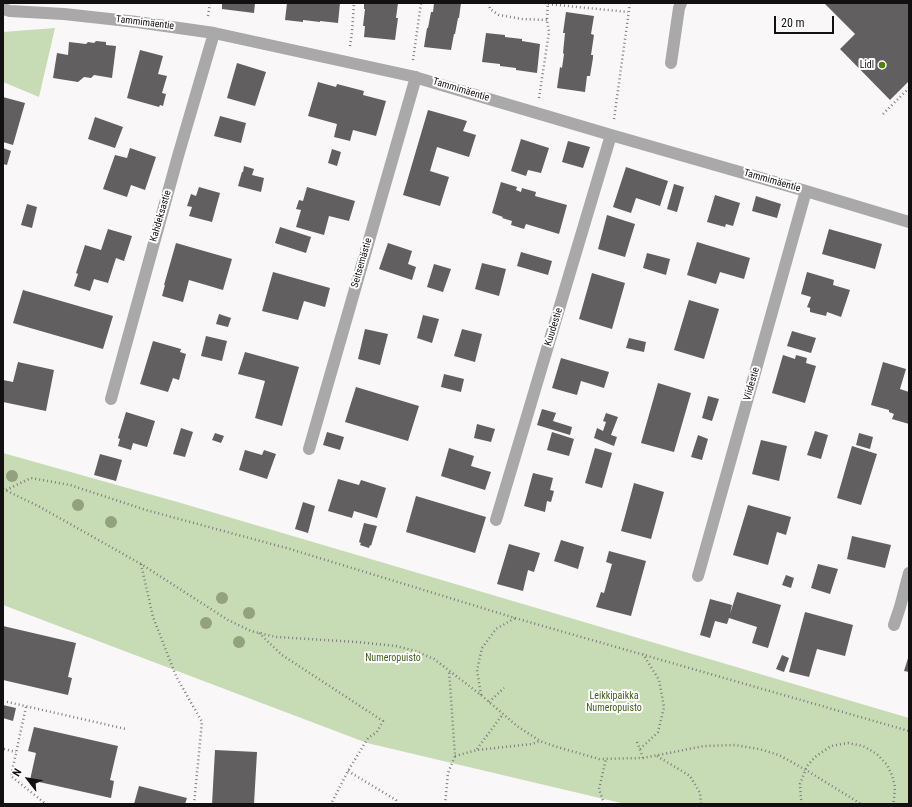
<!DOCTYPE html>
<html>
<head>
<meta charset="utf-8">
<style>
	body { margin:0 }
	#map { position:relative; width:912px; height:807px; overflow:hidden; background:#faf7f9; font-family:"Roboto Condensed",sans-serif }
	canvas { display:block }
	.frame { position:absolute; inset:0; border:4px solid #121011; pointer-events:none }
	.north { position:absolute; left:8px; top:759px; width:40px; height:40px; -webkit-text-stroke:3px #fff; paint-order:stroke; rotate:301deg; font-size:11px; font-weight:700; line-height:16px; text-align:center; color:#121011 }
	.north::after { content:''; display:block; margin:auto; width:14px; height:18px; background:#121011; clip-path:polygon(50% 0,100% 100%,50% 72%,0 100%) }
	.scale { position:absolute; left:774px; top:16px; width:60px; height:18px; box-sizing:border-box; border:2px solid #121011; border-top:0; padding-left:5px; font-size:12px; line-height:14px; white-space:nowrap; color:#121011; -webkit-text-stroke:3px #fff; paint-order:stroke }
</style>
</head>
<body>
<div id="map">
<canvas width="912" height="807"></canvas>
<div class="frame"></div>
<div class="north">N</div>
<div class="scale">20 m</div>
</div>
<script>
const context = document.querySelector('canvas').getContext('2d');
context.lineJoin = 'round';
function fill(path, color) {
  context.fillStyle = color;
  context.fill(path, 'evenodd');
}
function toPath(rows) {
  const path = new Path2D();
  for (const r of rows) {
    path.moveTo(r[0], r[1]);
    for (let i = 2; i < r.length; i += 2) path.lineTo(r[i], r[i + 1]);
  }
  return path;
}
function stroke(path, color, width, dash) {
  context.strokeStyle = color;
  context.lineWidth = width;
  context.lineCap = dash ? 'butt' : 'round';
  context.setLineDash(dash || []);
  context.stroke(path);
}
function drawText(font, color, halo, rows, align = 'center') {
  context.font = font + ' "Roboto Condensed",sans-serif';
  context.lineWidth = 4;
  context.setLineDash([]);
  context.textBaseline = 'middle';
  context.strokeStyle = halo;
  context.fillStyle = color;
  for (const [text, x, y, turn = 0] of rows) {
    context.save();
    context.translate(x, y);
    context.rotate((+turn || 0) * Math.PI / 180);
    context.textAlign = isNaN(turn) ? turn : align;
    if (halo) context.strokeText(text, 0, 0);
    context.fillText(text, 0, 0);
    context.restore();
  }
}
const green = toPath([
	[55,28,39,97,3,82,3,32],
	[3,453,181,503,909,718,909,804,625,804,367,743,3,605]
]);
const building = toPath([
	[222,3,255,3,254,13,222,9],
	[287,3,340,3,338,23,320,21,320,22,303,20,303,22,285,20],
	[364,3,398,3,396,18,398,18,395,40,364,37,365,26,363,26,365,9,364,9],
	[434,3,461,3,459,18,458,18,455,34,454,34,451,50,424,47,427,28,428,28,431,12,433,12],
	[824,3,909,3,909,81,890,100,840,49,855,34],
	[566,12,594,16,591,34,594,35,591,55,593,55,593,58,590,76,587,76,585,92,557,88,560,67,562,68,564,54,563,53,565,33,563,33],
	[486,33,505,35,505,37,522,39,522,41,540,44,537,73,516,70,516,68,500,66,500,64,482,62],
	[96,41,106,42,106,45,116,46,112,78,94,75,91,78,84,77,78,82,53,78,57,53,68,55,69,42,86,44,88,42,94,43],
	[140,50,163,56,158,74,167,76,162,93,166,94,163,106,160,105,159,107,127,98],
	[237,63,266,72,255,106,227,98],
	[318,82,336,87,337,84,364,91,363,95,386,101,376,136,353,130,350,141,334,137,337,124,308,116],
	[3,97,25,103,13,145,3,142],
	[428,110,467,121,463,131,476,135,469,157,437,147,430,171,449,177,440,206,403,195],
	[220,116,246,123,241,143,214,136],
	[95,117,123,127,115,148,88,139],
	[521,139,549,148,541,173,528,170,526,176,511,171],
	[568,141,590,147,583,168,562,162],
	[3,148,11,151,7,165,3,164],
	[130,148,156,157,145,190,131,185,127,197,103,189,115,155,127,158],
	[332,149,341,152,337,166,328,163],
	[244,166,254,169,252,175,264,178,261,192,238,186,242,172,243,172],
	[626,167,668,181,660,206,636,198,631,213,613,207],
	[501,182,517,187,516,190,521,192,522,188,536,192,535,196,567,205,559,234,526,224,524,229,511,225,512,221,502,218,503,217,492,213],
	[674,184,684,187,677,212,667,209],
	[199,187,220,193,212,222,189,216,192,207,187,206,191,194,196,196],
	[307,187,355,201,349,221,329,216,324,235,296,227,301,210,296,209,299,200,303,201],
	[715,195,740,203,733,226,726,224,725,227,707,222],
	[756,196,781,204,777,218,752,211],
	[27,204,37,207,32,228,21,225],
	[607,215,635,224,625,257,598,249],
	[280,227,311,237,306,253,275,243],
	[108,229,132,236,124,261,116,258,108,283,94,279,90,291,74,286,78,274,76,273,85,245,101,250],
	[829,229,882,244,875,269,822,254],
	[697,242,750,258,744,279,720,272,716,284,687,275],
	[176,243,232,259,223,290,189,280,183,302,162,296,165,285,164,285],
	[388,243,412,251,408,264,416,267,412,280,379,269],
	[521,252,552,261,548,275,517,266],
	[647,253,670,259,666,275,643,268],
	[482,263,506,269,499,296,475,289],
	[434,264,451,269,443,292,427,287],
	[273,272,330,288,325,307,304,301,298,320,262,311],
	[807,272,834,280,833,285,850,290,841,317,827,312,826,316,810,312,810,308,807,307,811,297,801,294],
	[592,273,625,283,612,329,579,319],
	[23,290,113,316,103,349,13,323],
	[689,300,719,309,704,359,674,350],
	[219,314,231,318,228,327,216,324],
	[423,315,439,319,432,343,417,338],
	[365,329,388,334,380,365,358,359],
	[462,329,482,334,475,362,454,356],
	[792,331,816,338,811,353,787,346],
	[206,336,227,341,222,361,201,356],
	[629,338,646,342,644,352,626,348],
	[153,341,181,349,180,352,186,354,179,380,173,378,168,392,140,384],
	[245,352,299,367,282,426,255,418,265,381,238,374],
	[783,355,795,359,796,355,807,358,806,363,816,366,805,403,772,393],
	[561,358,609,372,604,388,581,381,577,395,552,388],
	[18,362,54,370,46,411,3,402,3,380,13,382],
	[883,362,906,369,900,389,909,392,909,424,892,419,894,414,889,412,889,410,871,405],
	[444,374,464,379,461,392,441,387],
	[658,383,691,393,674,452,641,443],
	[356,387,419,406,408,441,345,422],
	[708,396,719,399,712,421,702,418],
	[542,409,556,413,553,421,572,427,570,435,537,425],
	[126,412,155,421,147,447,133,443,131,450,118,446,120,439,118,438],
	[606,413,618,417,611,435,617,437,614,446,594,438,597,428,603,431,606,422,603,421],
	[477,424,495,429,491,442,474,438],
	[181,428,193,432,185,457,173,454],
	[815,431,828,435,821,459,807,455],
	[327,432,344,437,340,450,323,445],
	[552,432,574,439,569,456,547,450],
	[215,433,224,436,221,443,212,440],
	[859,433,873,437,870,449,856,445],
	[698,435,708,439,702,460,691,457],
	[761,440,787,446,779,481,752,474],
	[852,446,877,454,861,505,837,498],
	[449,448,474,456,471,466,491,472,485,490,441,476],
	[595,448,612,453,602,488,585,483],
	[245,450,262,455,264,450,276,454,267,479,239,470],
	[100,454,122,460,116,481,94,475],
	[533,473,553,478,550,490,554,491,551,502,547,501,545,512,524,506],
	[338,479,359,485,361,480,386,488,377,518,354,511,352,518,328,511],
	[634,483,664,492,651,539,621,531],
	[416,496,486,517,475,553,406,532],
	[303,502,315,506,308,533,295,529],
	[748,505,791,517,786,535,777,532,768,565,733,555],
	[364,523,377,526,371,546,370,545,369,548,360,545,361,543,359,542],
	[852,536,891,545,885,568,847,559],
	[561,540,584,547,578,569,554,561],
	[509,544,540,553,534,572,528,570,523,591,497,584],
	[609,551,646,561,631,616,596,607,601,592,604,593,612,564,606,562],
	[818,564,838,569,830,594,811,588],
	[786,575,794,578,791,588,782,585],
	[737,592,781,605,768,648,752,643,757,627,729,618,727,624,715,621,710,638,700,635,710,599,732,605,730,614],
	[805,612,853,625,845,656,817,649,809,677,789,672],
	[3,626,76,643,68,677,72,678,68,695,3,680],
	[782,655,789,658,784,672,776,669],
	[909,655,909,672,904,671],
	[3,705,16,708,13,721,3,718],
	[34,727,118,746,110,780,114,781,111,798,30,780,36,753,28,751],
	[215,750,257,752,254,804,212,804],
	[139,786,187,798,185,804,134,804]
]);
const path = toPath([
	[489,3,490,9,499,15,522,19,547,20],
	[548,4,628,12],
	[208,16,210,3],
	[350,46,352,32,354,3],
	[413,60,421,3],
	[539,98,549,32,547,20,548,3],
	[883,114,909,88],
	[614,119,630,3],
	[3,489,40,507,141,564,228,620,251,631,276,637,357,642,396,646,415,651,434,659,481,695,517,726,540,741,554,746,599,759,643,758,704,746,735,745,759,749,779,755,806,770,861,804],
	[6,490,31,478,70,485,146,510,290,549,515,618,909,731],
	[141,564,153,617,176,676,202,722,194,804],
	[259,633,282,655,383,721,377,732,368,738,348,771,331,804],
	[481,695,477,670,482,648,496,629,515,618],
	[3,701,126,729],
	[489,702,504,688],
	[26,707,11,776,46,804],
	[637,742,643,758],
	[4,749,16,752],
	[477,749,503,714],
	[640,749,658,732,664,707,659,680,643,654],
	[455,756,477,750,532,744,540,741],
	[657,756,690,776,700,793,701,804],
	[348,771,396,800,397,804],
	[445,804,448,773,455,756,449,670],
	[604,804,599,789,606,759],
	[802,804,801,799,800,784,807,766,815,757,831,746,848,743,863,746,877,754,887,765,892,775,895,787,894,799,893,804]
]);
const minor = toPath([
	[3,9,10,11,64,14,137,22,214,33,411,76,611,135,806,191,909,222],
	[671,63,679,8,681,3],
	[111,399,178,156,214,33],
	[309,449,416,77],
	[496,520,611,135],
	[698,576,806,191],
	[894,625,900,607,909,573]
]);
const trees = [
	[12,476],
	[78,505],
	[111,522],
	[222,598],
	[249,613],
	[206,623],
	[239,642]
];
const markers = [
	[882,65,4,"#548006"]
];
const streetNames = [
	["Tammimäentie",145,23,7],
	["Tammimäentie",461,90,17],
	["Tammimäentie",772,181,16],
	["Kahdeksastie",161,216,-74],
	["Seitsemästie",362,263,-74],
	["Kuudestie",554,327,-73],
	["Viidestie",752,384,-74]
];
const poiNames = [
	["Lidl",874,65]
];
const parkNames = [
	["Numeropuisto",393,658],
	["Leikkipaikka",614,696],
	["Numeropuisto",614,708]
];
fill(green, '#c7dcb4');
fill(building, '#625f61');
stroke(path, '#7e7c7d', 2.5, [1, 3]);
stroke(minor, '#a8a9a8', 12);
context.fillStyle = '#93a17e';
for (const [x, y] of trees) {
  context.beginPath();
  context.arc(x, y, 6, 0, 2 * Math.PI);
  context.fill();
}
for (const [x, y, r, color] of markers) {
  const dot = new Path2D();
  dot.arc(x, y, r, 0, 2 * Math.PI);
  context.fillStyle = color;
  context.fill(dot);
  stroke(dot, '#fff', 1.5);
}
drawText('10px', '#121011', '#fff', streetNames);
drawText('10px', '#121011', '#fff', poiNames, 'right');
drawText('10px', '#3f5b1a', '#fff', parkNames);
</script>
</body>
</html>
